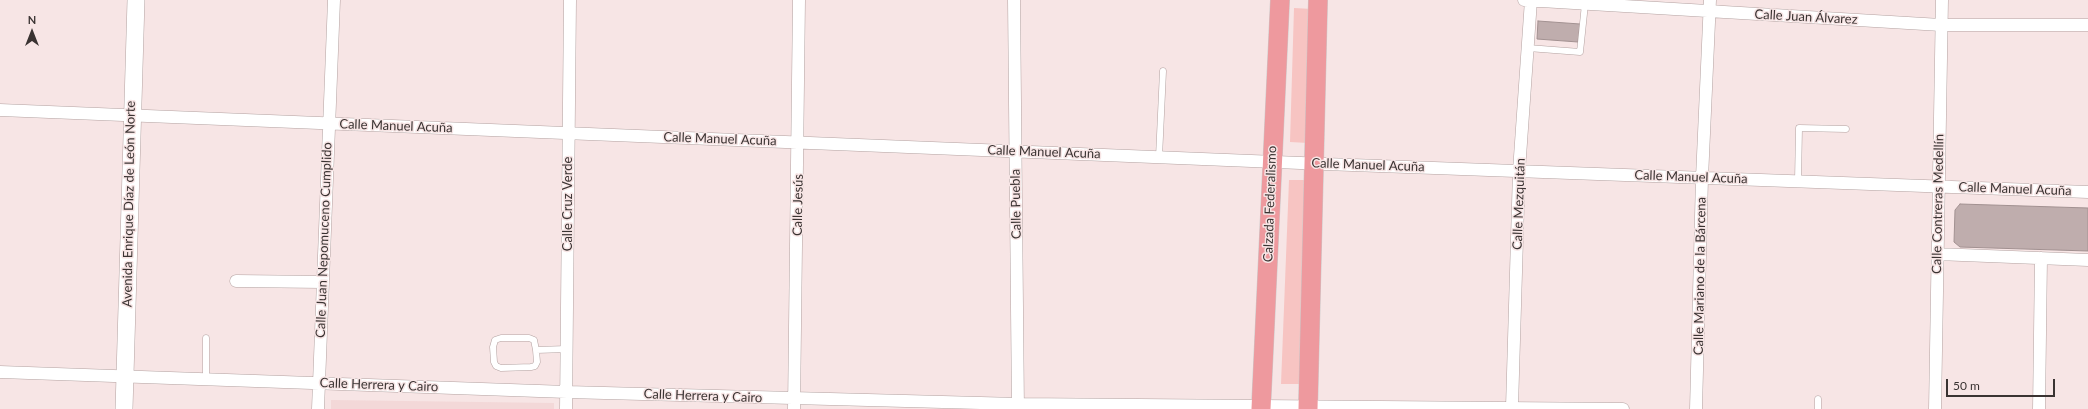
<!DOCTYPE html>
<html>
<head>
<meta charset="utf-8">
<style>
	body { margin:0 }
	#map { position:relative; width:2088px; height:409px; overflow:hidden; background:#f7e5e5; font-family:Lato,sans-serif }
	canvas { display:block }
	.north { position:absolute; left:12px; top:12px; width:40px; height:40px; -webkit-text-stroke:3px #f7e5e5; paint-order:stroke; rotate:0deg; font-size:11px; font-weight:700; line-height:16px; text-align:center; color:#3a3332 }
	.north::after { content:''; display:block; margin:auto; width:14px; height:18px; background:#3a3332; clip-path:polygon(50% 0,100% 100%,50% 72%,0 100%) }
	.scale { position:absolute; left:1946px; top:379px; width:109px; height:18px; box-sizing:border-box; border:2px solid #3a3332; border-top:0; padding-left:5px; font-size:12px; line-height:14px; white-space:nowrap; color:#3a3332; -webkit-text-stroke:3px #f7e5e5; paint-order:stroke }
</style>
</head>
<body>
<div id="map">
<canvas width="2088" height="409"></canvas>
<div class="north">N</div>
<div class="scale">50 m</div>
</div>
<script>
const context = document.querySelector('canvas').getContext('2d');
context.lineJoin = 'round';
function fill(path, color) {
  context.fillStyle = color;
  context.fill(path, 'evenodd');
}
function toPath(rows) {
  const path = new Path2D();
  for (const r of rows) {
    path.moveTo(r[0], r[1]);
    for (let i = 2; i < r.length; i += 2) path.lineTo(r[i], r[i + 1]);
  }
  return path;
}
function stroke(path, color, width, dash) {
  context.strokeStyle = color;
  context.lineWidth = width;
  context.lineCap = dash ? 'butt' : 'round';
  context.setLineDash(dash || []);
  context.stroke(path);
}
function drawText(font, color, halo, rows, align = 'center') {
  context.font = font + ' Lato,sans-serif';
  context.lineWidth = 3;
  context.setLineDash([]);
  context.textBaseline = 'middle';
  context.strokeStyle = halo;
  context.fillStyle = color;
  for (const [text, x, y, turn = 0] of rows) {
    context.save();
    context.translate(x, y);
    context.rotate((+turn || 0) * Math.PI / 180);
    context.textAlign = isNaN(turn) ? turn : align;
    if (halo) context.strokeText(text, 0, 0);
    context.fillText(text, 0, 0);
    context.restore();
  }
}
const built = toPath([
	[331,400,554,403,554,409,331,409]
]);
const green = toPath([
	[1294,8,1312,9,1308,143,1290,142],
	[1289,180,1308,180,1301,384,1281,384]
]);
const building = toPath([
	[1538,21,1580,24,1578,42,1537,39,1538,21],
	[1960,204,2088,208,2088,251,1960,247,1954,242,1955,210,1960,204]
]);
const lane = toPath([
	[1528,48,1580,52,1585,4],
	[1159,157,1163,71],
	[1798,181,1799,128,1846,129],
	[206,338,206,379],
	[536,350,537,362,535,366,531,367,501,368,496,366,494,362,493,347,495,340,501,338,529,338,534,340,536,350,567,349],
	[1818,399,1818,409]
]);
const street = toPath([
	[1014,0,1018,409],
	[1524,0,1941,25,2088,25],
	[0,110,1325,164,2088,192],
	[1937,254,2088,260],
	[236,281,323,282],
	[0,372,567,392,1018,404,1623,409],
	[1512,407,1519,171,1531,0],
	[318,409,334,0],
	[566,409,570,0],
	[794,409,799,0],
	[1696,409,1702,178,1710,0],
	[1935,409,1942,0],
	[2039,409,2041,258]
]);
const secondary = toPath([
	[124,409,136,0]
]);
const primary = toPath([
	[1261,409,1280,0],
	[1308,409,1318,0]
]);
const streetNames = [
	["Calle Juan Álvarez",1806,17,3],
	["Calle Manuel Acuña",396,126,2],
	["Calle Manuel Acuña",720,139,2],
	["Calle Manuel Acuña",1044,152,2],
	["Calle Manuel Acuña",1368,165,2],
	["Calle Manuel Acuña",1691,177,2],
	["Calle Manuel Acuña",2015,189,2],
	["Avenida Enrique Díaz de León Norte",129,204,-89],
	["Calle Cruz Verde",568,204,-90],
	["Calle Puebla",1016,204,-91],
	["Calzada Federalismo",1270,204,-88],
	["Calle Mezquitán",1519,204,-88],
	["Calle Contreras Medellín",1938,204,-89],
	["Calle Jesús",798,205,-89],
	["Calle Juan Nepomuceno Cumplido",324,240,-88],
	["Calle Mariano de la Bárcena",1700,276,-89],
	["Calle Herrera y Cairo",379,385,2],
	["Calle Herrera y Cairo",703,396,2]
];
fill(built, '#f3d8d8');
fill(green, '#f7c4c2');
fill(building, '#bfadad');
stroke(building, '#a29191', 1);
stroke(lane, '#b3a2a1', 7);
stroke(street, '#b3a2a1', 13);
stroke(secondary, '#b3a2a1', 18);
stroke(primary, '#cccaca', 20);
stroke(lane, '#fff', 6);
stroke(street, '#fff', 12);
stroke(secondary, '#fff', 17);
stroke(primary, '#ee999e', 19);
drawText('13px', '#3a3332', '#f7e5e5', streetNames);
</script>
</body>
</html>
